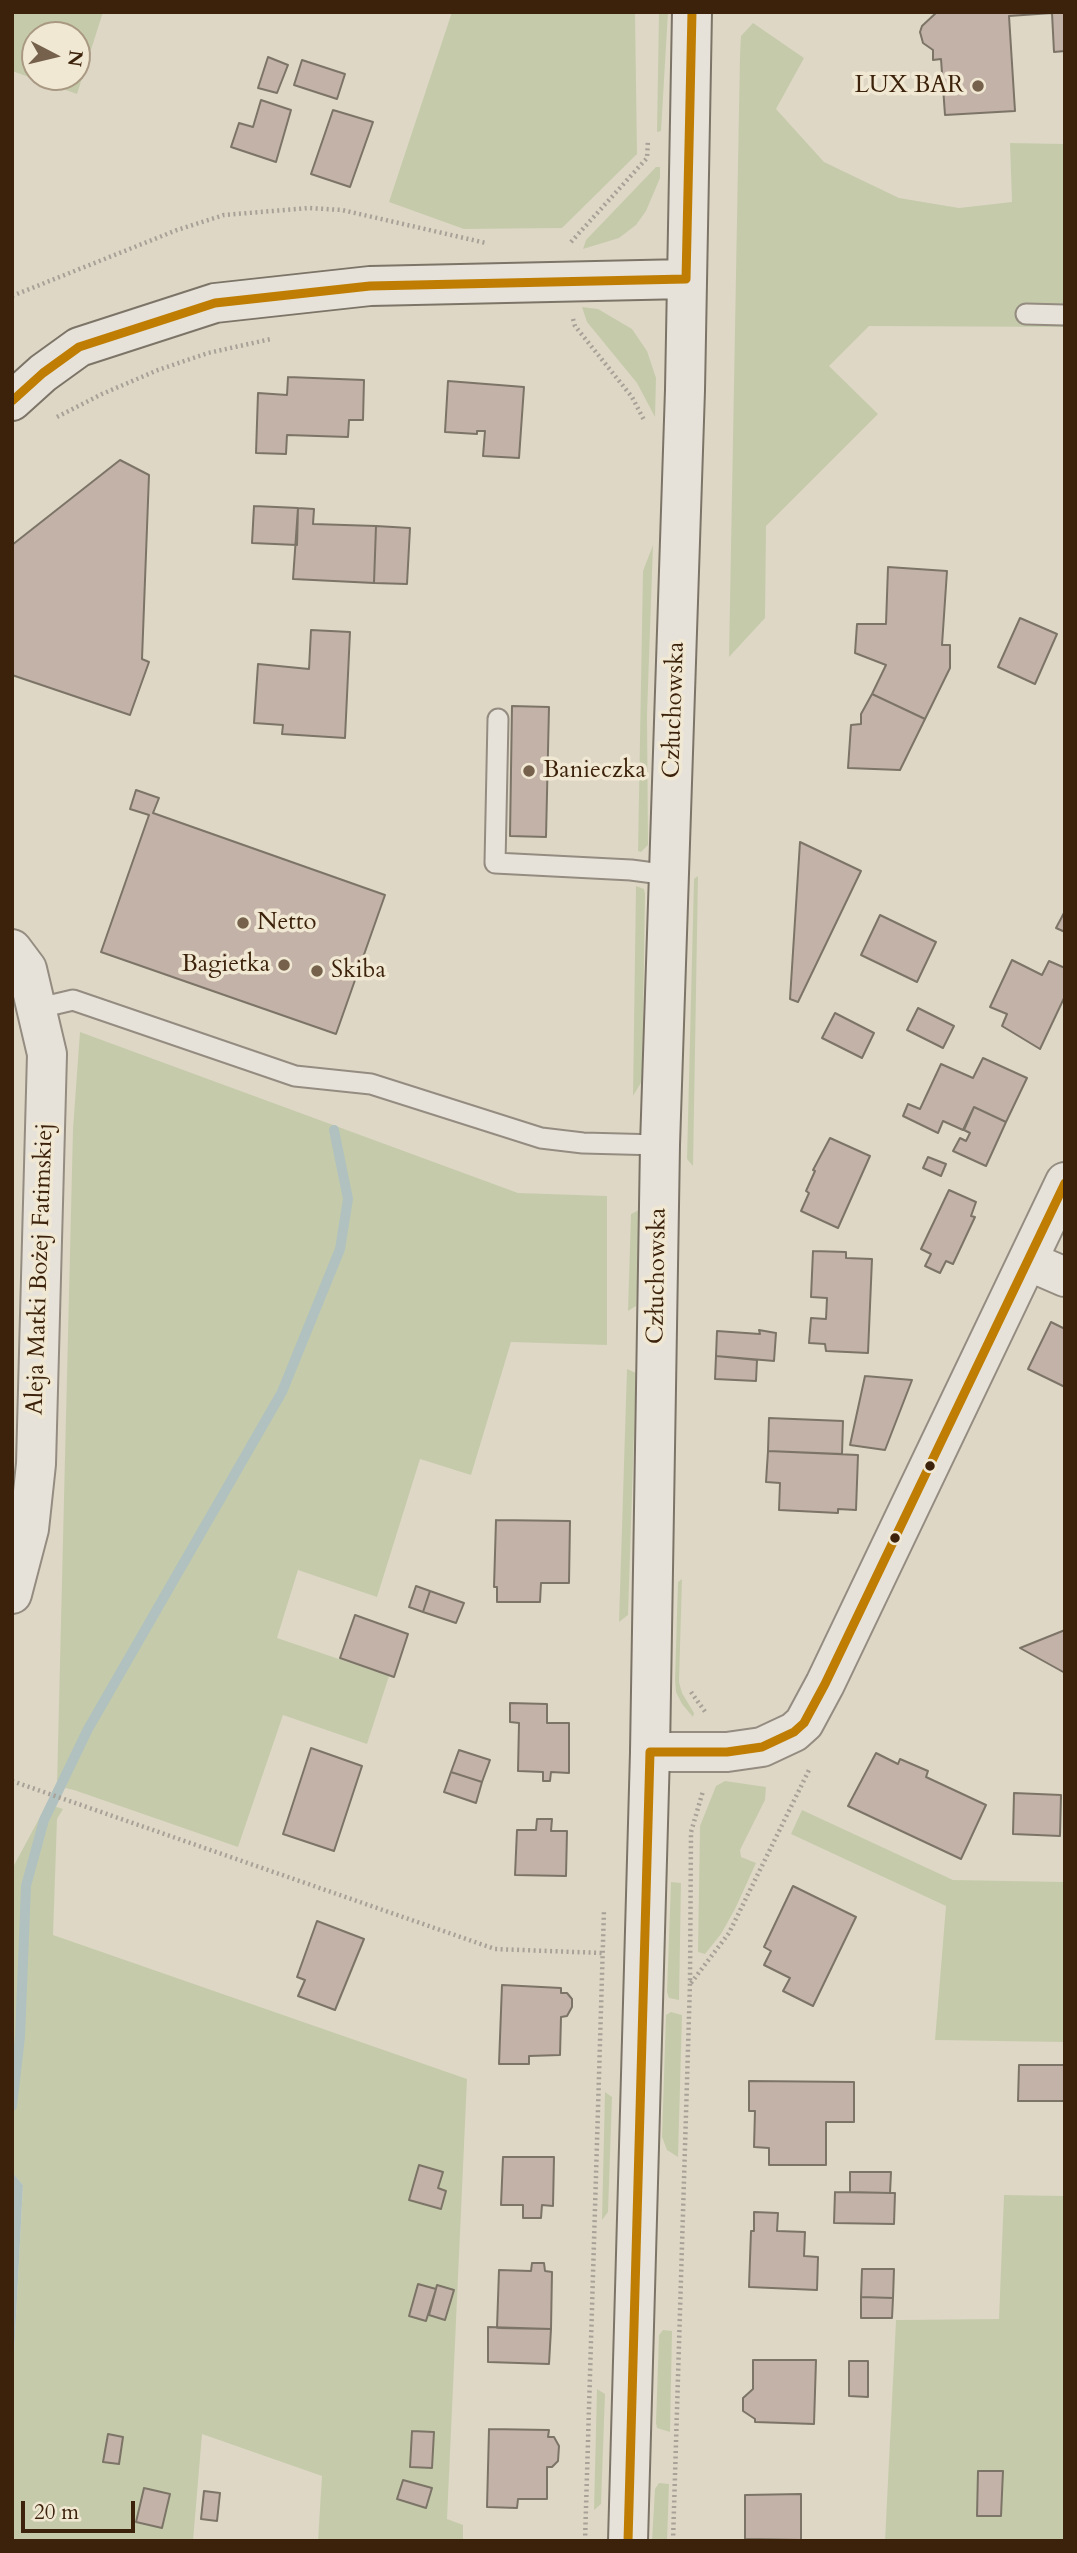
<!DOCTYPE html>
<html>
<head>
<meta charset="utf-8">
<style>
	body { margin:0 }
	#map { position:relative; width:1077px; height:2553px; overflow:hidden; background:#ded7c6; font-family:Cardo,serif }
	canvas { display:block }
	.frame { position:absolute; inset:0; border:14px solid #3c220a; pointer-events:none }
	.north { position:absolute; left:21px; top:21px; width:70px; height:70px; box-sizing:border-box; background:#f1e8d3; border:2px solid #a99983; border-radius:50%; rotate:97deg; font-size:19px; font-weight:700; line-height:28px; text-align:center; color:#3c220a }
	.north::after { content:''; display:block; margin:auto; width:24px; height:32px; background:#75614c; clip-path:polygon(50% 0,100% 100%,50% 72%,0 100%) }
	.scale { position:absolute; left:21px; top:2501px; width:114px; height:32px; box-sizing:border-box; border:4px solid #3c220a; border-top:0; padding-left:9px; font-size:21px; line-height:24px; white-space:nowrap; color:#3c220a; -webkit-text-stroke:5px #f1e8d3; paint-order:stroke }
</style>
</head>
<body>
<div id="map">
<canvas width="1077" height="2553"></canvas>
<div class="frame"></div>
<div class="north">N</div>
<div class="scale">20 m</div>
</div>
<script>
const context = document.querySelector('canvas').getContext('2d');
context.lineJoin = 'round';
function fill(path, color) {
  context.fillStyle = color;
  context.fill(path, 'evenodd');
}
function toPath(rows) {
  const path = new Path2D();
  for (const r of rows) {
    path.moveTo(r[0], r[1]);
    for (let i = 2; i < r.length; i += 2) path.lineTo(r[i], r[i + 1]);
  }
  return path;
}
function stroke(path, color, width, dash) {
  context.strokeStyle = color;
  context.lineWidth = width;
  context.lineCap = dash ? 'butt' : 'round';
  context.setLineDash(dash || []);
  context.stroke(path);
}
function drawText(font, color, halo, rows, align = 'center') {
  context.font = font + ' Cardo,serif';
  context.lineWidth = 7;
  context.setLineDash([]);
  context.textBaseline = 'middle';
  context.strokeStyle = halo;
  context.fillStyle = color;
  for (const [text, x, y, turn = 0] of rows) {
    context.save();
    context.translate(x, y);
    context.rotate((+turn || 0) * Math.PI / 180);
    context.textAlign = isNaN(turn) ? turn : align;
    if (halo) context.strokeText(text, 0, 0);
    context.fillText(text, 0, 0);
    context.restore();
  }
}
const green = toPath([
	[12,12,103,12,77,94,12,71],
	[35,35,77,35,77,77,35,77],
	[452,12,635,12,637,154,562,228,464,229,389,202],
	[659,12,668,12,661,131,657,132],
	[753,23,804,58,776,109,824,162,899,198,959,208,1012,202,1010,143,1065,144,1065,327,869,326,829,366,878,414,766,526,765,618,729,657,740,55,741,36],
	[656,167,660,167,660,178,646,211,636,225,619,238,583,249,586,240],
	[582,307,598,309,632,329,647,351,656,378,655,417,637,383,587,322],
	[653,545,647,715,648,845,641,852,638,851,643,571],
	[698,876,693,1166,687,1159,694,879],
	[636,886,644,889,645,894,642,1081,633,1096],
	[80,1032,518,1193,607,1196,607,1345,511,1342,471,1475,420,1459,377,1597,298,1570,277,1638,389,1676,367,1744,283,1715,238,1847,74,1790,57,1786,73,1129],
	[641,1209,636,1306,628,1311,631,1214],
	[627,1369,636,1373,628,1615,619,1622],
	[682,1579,679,1682,682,1693,694,1713,693,1717,682,1704,676,1692,675,1680,678,1582],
	[725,1781,766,1787,765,1800,740,1850,741,1857,756,1863,735,1909,721,1934,705,1954,698,1952,700,1826,716,1786],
	[47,1804,63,1809,57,1819,53,1935,467,2079,447,2519,463,2525,463,2541,318,2541,322,2476,202,2434,193,2541,12,2541,12,2392,23,2185,12,2172,12,1869],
	[802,1810,953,1880,1065,1882,1065,2042,935,2040,946,1906,791,1834],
	[671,1882,681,1883,679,2000,669,1998,667,1992],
	[671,2012,682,2015,678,2157,667,2150,662,2137,666,2015],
	[605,2092,612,2097,608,2212,602,2220],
	[1004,2195,1065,2196,1065,2541,885,2541,896,2320,999,2319],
	[663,2330,672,2331,670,2432,657,2428,656,2423,659,2335],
	[597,2389,605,2394,601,2504,594,2510],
	[659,2483,669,2484,667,2541,652,2541,655,2489]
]);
const water = toPath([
	[12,2172,23,2185,12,2392]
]);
const stream = toPath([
	[12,2106,20,2037,26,1886,44,1820,88,1729,282,1392,340,1249,348,1199,334,1130]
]);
const building = toPath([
	[937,12,1065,12,1065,51,1054,52,1052,13,1009,16,1015,111,945,115,941,59,933,60,933,50,923,43,920,32,922,26,937,12],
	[268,57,288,65,277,93,258,88,268,57],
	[302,60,345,74,337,99,294,85,302,60],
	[261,100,291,110,276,162,231,147,239,123,253,127,261,100],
	[333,110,373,122,350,187,311,174,333,110],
	[288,377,364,380,363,420,349,420,348,437,287,435,286,454,256,453,258,393,287,395,288,377],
	[448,381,524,387,519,458,483,456,485,431,477,431,477,434,445,432,448,381],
	[120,460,149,475,142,659,149,662,130,715,12,675,12,545,120,460],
	[254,506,298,508,297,545,252,543,254,506],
	[298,508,314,509,313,524,376,526,374,583,293,579,298,508],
	[376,526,410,528,407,584,374,583,376,526],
	[888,567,947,571,942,645,950,645,950,668,925,719,872,694,886,665,855,653,857,624,886,624,888,567],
	[1020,618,1057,634,1035,684,998,667,1020,618],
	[311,630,350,632,345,738,282,734,283,725,254,723,258,664,309,669,311,630],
	[872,694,925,719,900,770,848,768,851,725,861,724,861,714,872,694],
	[512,706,549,707,546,837,510,836,512,706],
	[136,790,159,798,153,813,385,895,336,1034,101,952,149,815,130,809,136,790],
	[800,842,861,871,798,1002,790,999,800,842],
	[1065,911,1065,932,1056,928,1065,911],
	[880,915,936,942,917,982,861,955,880,915],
	[1012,960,1042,975,1049,961,1065,968,1065,996,1040,1049,1002,1026,1007,1014,990,1007,1012,960],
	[918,1008,954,1026,943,1048,907,1030,918,1008],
	[835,1013,874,1033,862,1058,822,1038,835,1013],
	[983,1058,1027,1078,1006,1122,974,1107,963,1130,943,1121,938,1133,903,1116,908,1104,920,1109,941,1064,973,1078,983,1058],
	[974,1107,1006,1122,986,1166,953,1151,960,1138,966,1141,970,1133,964,1130,974,1107],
	[830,1138,870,1156,838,1228,801,1211,809,1193,806,1191,815,1171,813,1170,830,1138],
	[928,1157,946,1164,941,1176,923,1168,928,1157],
	[949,1190,976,1202,971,1216,975,1217,953,1264,946,1261,940,1273,925,1266,931,1254,921,1249,949,1190],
	[813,1251,846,1252,846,1258,872,1259,868,1353,826,1351,825,1344,809,1343,811,1318,826,1319,827,1298,811,1297,813,1251],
	[1051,1322,1065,1329,1065,1387,1028,1369,1051,1322],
	[759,1330,776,1333,774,1361,716,1356,717,1331,760,1334,759,1330],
	[716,1356,757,1360,756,1381,715,1379,716,1356],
	[865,1376,912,1380,885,1450,850,1445,865,1376],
	[769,1418,843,1421,842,1454,768,1451,769,1418],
	[768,1451,858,1455,856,1510,838,1509,838,1513,779,1510,780,1483,766,1482,768,1451],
	[496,1520,570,1521,569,1583,541,1583,540,1602,497,1602,497,1587,494,1587,496,1520],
	[416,1586,430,1591,423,1612,409,1607,416,1586],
	[430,1591,464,1603,456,1623,423,1612,430,1591],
	[355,1615,408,1634,394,1677,340,1658,355,1615],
	[1065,1630,1065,1673,1020,1648,1065,1630],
	[510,1703,547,1704,547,1723,569,1723,569,1773,551,1772,550,1781,543,1781,543,1772,518,1771,519,1723,510,1722,510,1703],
	[311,1748,362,1766,334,1851,283,1834,311,1748],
	[459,1750,490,1760,482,1782,451,1772,459,1750],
	[876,1753,898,1764,900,1759,928,1771,926,1777,986,1805,961,1859,848,1806,876,1753],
	[451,1772,482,1782,476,1803,444,1792,451,1772],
	[1014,1793,1061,1795,1060,1836,1013,1834,1014,1793],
	[537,1819,552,1819,551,1831,567,1831,566,1876,515,1875,517,1830,536,1830,537,1819],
	[793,1886,856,1917,813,2006,783,1991,790,1978,764,1965,771,1951,764,1947,793,1886],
	[317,1921,364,1939,335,2010,298,1996,305,1980,297,1977,317,1921],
	[502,1985,561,1988,561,1993,567,1993,572,1999,572,2007,567,2016,561,2017,560,2055,529,2056,529,2064,499,2064,502,1985],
	[1019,2065,1065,2065,1065,2101,1018,2101,1019,2065],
	[749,2081,854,2082,854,2122,826,2122,826,2165,769,2165,769,2148,754,2147,755,2111,749,2111,749,2081],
	[503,2157,554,2157,553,2206,542,2205,541,2218,523,2218,523,2205,501,2205,503,2157],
	[419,2165,443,2172,438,2188,446,2191,441,2209,409,2200,419,2165],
	[850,2172,891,2172,890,2193,850,2192,850,2172],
	[835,2192,895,2193,894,2224,834,2223,835,2192],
	[754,2212,778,2213,777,2231,805,2232,804,2256,818,2257,817,2290,749,2287,751,2231,754,2231,754,2212],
	[532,2263,544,2263,545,2271,552,2272,551,2329,497,2328,499,2270,531,2271,532,2263],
	[862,2269,894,2269,893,2298,861,2297,862,2269],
	[418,2284,436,2289,426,2321,409,2316,418,2284],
	[437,2285,454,2290,445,2320,429,2315,437,2285],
	[861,2297,893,2298,892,2318,861,2318,861,2297],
	[488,2327,551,2329,549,2364,488,2362,488,2327],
	[753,2360,816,2360,814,2424,755,2422,755,2419,743,2411,743,2398,753,2389,753,2360],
	[849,2361,868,2361,868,2397,849,2396,849,2361],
	[489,2429,549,2430,548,2437,554,2437,559,2446,558,2461,552,2467,547,2467,547,2499,518,2499,517,2508,487,2507,489,2429],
	[412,2431,434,2432,432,2468,410,2467,412,2431],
	[108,2434,123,2437,119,2464,103,2462,108,2434],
	[978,2471,1003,2471,1001,2516,977,2516,978,2471],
	[403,2480,432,2488,426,2508,397,2499,403,2480],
	[144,2488,170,2494,162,2528,136,2522,144,2488],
	[204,2491,220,2493,217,2521,201,2519,204,2491],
	[801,2494,801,2540,745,2539,745,2495,801,2494],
	[745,2539,801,2540,745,2541,745,2539]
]);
const path = toPath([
	[571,242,647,158,648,140],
	[12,296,177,230,224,215,309,208,342,210,486,243],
	[573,319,575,326,632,397,644,420],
	[57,417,102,394,158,370,208,353,271,339],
	[691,1692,706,1713],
	[12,1781,495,1949,602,1953],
	[691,1983,729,1933,810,1768],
	[585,2541,604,1909],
	[673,2541,690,1983,691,1832,703,1791]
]);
const lane = toPath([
	[1026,314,1065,315],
	[498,719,495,863,631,870,669,875],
	[35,1009,73,1000,295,1076,371,1084,541,1138,583,1143,660,1145]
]);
const street = toPath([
	[12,949,27,969,47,1054,36,1464,29,1529,12,1594],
	[1028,1261,1065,1277],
	[650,1752,727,1752,762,1747,794,1732,804,1723,825,1684,1065,1182]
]);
const secondary = toPath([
	[12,401,43,373,79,347,215,303,370,286,686,279],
	[628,2541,650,1752,660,1145,685,390,692,12]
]);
const bus1 = toPath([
	[686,279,692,12],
	[12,401,43,373,79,347,215,303,370,286,686,279],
	[650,1752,727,1752,762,1747,794,1732,804,1723,825,1684,1065,1183],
	[628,2541,650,1752]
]);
const markers = [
	[978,86,7,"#75614c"],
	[529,771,7,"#75614c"],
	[243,923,7,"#75614c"],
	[284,965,7,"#75614c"],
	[317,971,7,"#75614c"],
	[930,1466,6,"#3c220a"],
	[895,1538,6,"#3c220a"]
];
const poiNames = [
	["LUX BAR",964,86,"right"],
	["Banieczka",543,771],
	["Netto",257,923],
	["Bagietka",270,965,"right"],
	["Skiba",331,971]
];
const streetNames = [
	["Człuchowska",675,710,-88],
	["Aleja Matki Bożej Fatimskiej",41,1269,-88],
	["Człuchowska",658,1276,-89]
];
fill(green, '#c5cbaa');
fill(water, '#b0c1bf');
stroke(stream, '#b0c1bf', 10);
fill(building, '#c3b2a7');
stroke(building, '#7c7467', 2);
stroke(lane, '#948c80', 23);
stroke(street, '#948c80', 42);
stroke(secondary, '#7c7467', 42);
stroke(path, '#a7a197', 4.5, [2, 3.5]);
stroke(lane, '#e6e2da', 19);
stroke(street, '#e6e2da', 38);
stroke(secondary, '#e6e2da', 38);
stroke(bus1, '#bf7e03', 9);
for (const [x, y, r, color] of markers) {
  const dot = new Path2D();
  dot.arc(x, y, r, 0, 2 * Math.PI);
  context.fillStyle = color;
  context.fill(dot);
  stroke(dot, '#f1e8d3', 2.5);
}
drawText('24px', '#3c220a', '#f1e8d3', poiNames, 'left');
drawText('24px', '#3c220a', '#f1e8d3', streetNames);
</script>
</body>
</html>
